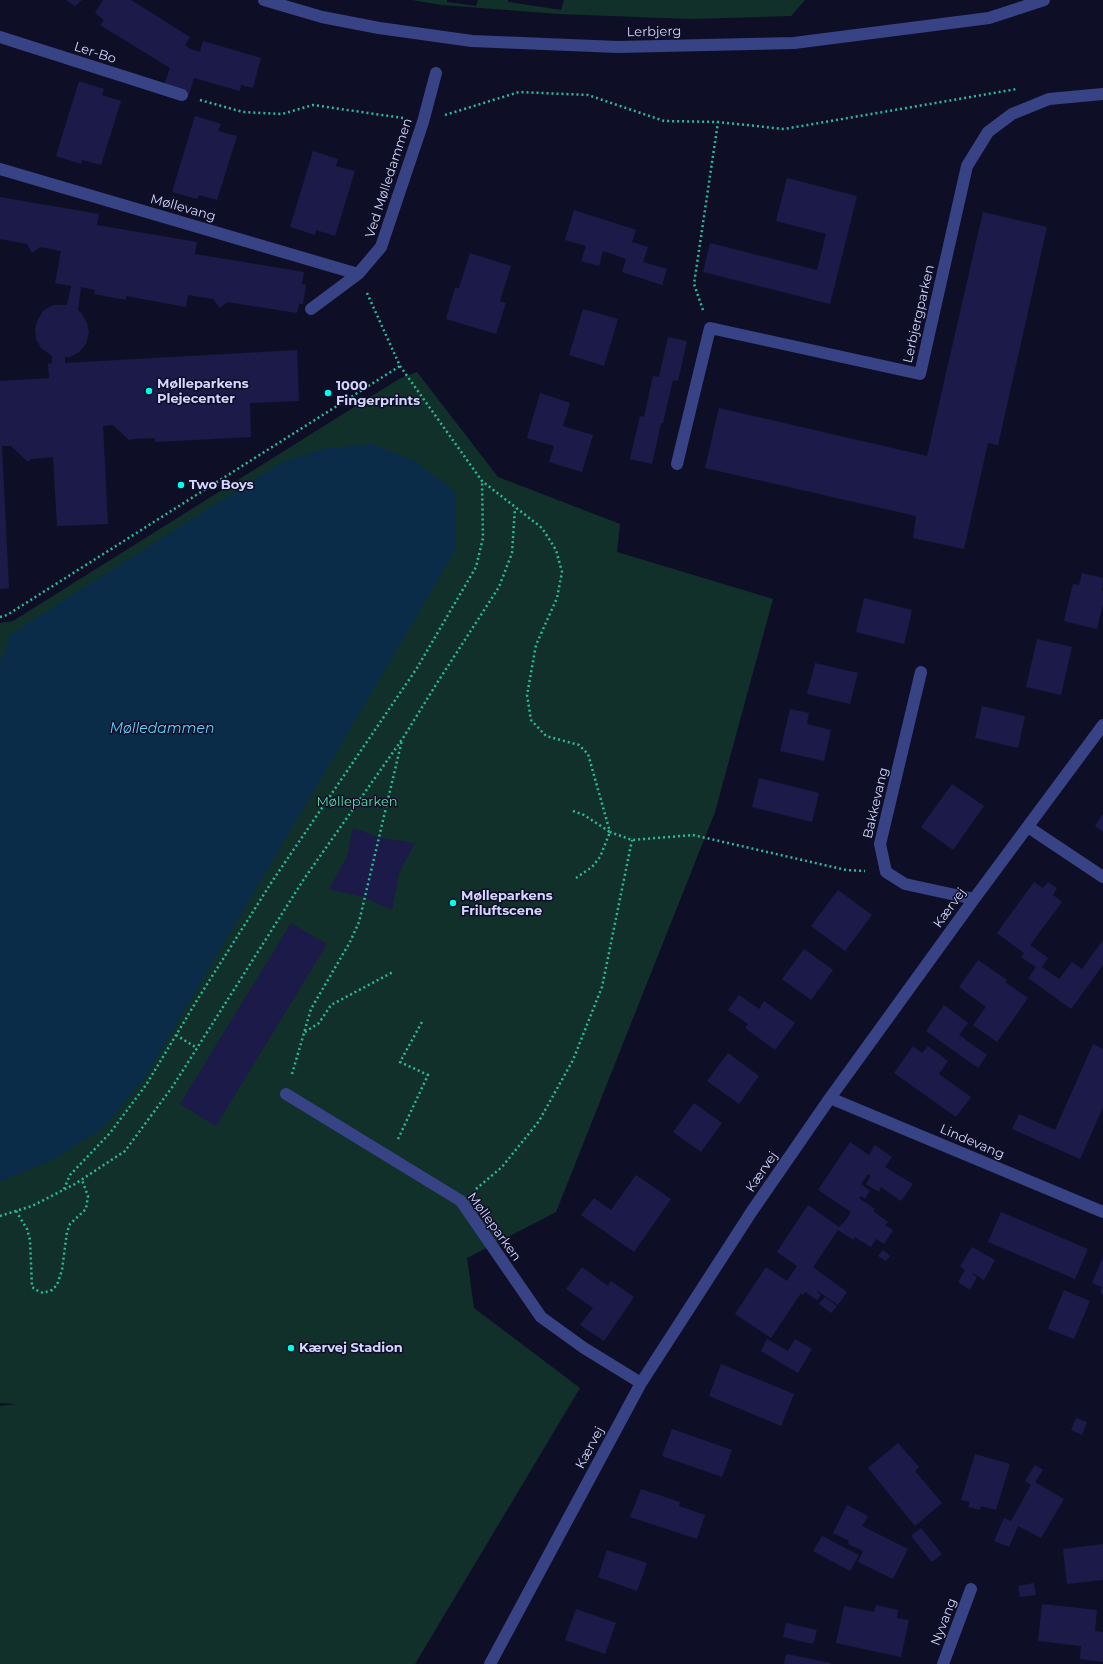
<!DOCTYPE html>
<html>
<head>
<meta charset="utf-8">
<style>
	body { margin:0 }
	canvas { display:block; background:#0e0f26 }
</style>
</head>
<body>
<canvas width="1103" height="1664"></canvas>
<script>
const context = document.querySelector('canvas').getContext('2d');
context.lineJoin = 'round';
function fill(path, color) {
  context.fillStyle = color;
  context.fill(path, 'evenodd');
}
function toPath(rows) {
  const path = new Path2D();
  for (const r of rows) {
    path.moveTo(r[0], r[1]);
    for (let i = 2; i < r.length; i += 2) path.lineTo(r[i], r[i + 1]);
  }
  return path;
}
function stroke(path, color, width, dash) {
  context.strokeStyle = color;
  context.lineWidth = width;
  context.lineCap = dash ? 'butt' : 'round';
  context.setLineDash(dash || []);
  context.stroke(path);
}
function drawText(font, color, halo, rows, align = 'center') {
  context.font = font + ' Montserrat,sans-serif';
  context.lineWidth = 3;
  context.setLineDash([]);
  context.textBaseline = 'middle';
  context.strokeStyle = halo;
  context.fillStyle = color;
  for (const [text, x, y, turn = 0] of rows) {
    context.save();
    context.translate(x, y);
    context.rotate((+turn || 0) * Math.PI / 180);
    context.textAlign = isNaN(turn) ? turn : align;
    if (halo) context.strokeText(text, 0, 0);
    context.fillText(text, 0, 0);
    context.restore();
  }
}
const green = toPath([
	[412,0,447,0,447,2,476,6,478,0,508,0,508,2,561,10,564,0,805,0,791,16,691,19,559,14,442,5],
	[417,372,498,477,620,524,617,552,773,599,715,812,556,1212,467,1258,474,1308,580,1388,415,1664,0,1664,0,1406,16,1404,0,1403,0,623,13,621,399,379]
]);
const water = toPath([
	[371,444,415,461,455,492,456,549,144,1079,102,1129,50,1161,0,1182,0,663,11,634,280,463,322,449]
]);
const building = toPath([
	[66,0,82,0,75,6],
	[103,0,131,0,190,37,185,45,190,49,200,52,203,41,261,58,253,88,241,85,240,91,194,78,189,95,164,85,170,68,100,25,104,20,95,13],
	[79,81,104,89,102,95,121,101,101,165,82,160,81,164,56,156],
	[195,116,221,124,218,131,237,136,217,200,199,195,197,199,172,192],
	[313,151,338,159,336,166,355,171,335,236,316,230,315,235,290,227],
	[787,178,857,196,830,304,703,272,710,243,817,270,826,234,776,221],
	[0,197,99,214,97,225,197,242,195,254,304,272,302,284,306,285,303,304,299,304,297,313,227,302,220,308,213,299,188,295,186,307,126,296,126,300,94,294,95,290,81,287,78,310,82,314,87,323,89,333,86,344,79,352,70,357,65,357,65,363,297,350,299,401,250,403,251,437,155,442,155,438,132,439,130,441,113,425,103,426,108,524,57,526,53,457,31,459,28,462,11,446,2,446,9,588,0,589,0,381,49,378,48,364,52,363,52,356,41,348,36,339,35,329,38,319,44,310,53,305,67,305,71,286,55,283,61,251,40,247,32,253,27,244,0,239],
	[574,210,636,230,632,242,648,247,643,262,667,269,662,285,622,272,626,259,603,251,599,266,581,261,586,246,565,240],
	[983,212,1047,227,998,445,988,443,964,549,913,538,916,516,705,468,719,408,927,456],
	[470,253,511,266,500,301,506,303,496,334,446,319,455,288,459,288],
	[583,309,618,319,604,366,569,355],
	[668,337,687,341,678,381,673,380,663,423,661,423,652,464,630,459,640,416,644,417,653,376,659,377],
	[540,393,570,403,563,426,593,435,582,472,549,462,554,446,527,438],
	[1082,573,1103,578,1102,591,1103,591,1103,604,1097,629,1064,621,1073,584,1079,585],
	[864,598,912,610,904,644,856,632],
	[1037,639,1072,647,1061,695,1026,687],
	[815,663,858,673,850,704,807,694],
	[982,706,1025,716,1018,748,975,738],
	[790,709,809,713,807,724,831,730,824,761,780,751],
	[759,778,819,793,812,822,752,807],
	[952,784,984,806,953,850,921,827],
	[1103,814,1103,832,1095,826],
	[353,828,381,838,415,843,399,873,392,910,364,897,329,889,347,857],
	[1034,882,1043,888,1048,882,1057,888,1053,895,1062,902,1030,945,1048,958,1042,967,1059,979,1072,962,1082,969,1103,940,1103,965,1071,1009,1028,978,1036,967,1021,957,1024,953,997,933],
	[838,890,872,915,845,951,811,926],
	[291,923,327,944,216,1126,180,1104],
	[804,949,833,970,811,1000,782,979],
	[978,960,1007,980,1005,982,1028,998,997,1042,973,1025,986,1007,959,987],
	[739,995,759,1009,764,1001,795,1023,775,1050,745,1028,748,1024,728,1010],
	[944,1005,968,1023,959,1035,987,1055,978,1068,926,1031],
	[1093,1044,1103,1049,1103,1107,1080,1159,1012,1129,1019,1114,1055,1130],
	[913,1046,922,1053,928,1046,948,1061,939,1074,971,1097,956,1117,894,1073],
	[728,1053,759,1076,739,1104,707,1081],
	[694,1103,722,1123,701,1152,673,1132],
	[850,1142,869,1155,875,1145,892,1157,885,1167,913,1184,901,1201,881,1187,879,1192,866,1184,871,1176,868,1174,861,1184,870,1191,865,1199,861,1196,859,1198,875,1209,873,1211,888,1222,885,1225,893,1230,884,1244,876,1239,871,1247,855,1237,853,1240,838,1230,813,1267,847,1292,838,1305,818,1291,817,1292,821,1295,817,1300,805,1292,803,1295,801,1293,771,1338,735,1314,766,1267,787,1281,797,1266,777,1252,808,1205,839,1227,846,1220,851,1212,818,1190],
	[636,1175,671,1199,634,1252,581,1215,594,1198,611,1210],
	[1001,1212,1088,1249,1075,1279,988,1242],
	[972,1247,995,1260,984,1280,973,1273,972,1274,977,1277,970,1290,958,1282,965,1270,960,1266],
	[883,1250,890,1256,886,1261,878,1256],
	[1103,1257,1103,1294,1100,1293,1102,1287,1092,1283],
	[582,1267,608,1286,611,1281,634,1297,604,1341,580,1325,593,1308,566,1289],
	[1064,1290,1090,1301,1074,1339,1048,1329],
	[825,1297,837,1306,831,1313,819,1304],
	[767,1339,788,1351,795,1339,812,1349,798,1373,761,1351],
	[721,1364,794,1394,781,1426,709,1396],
	[1076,1418,1087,1422,1082,1435,1071,1430],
	[672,1429,732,1450,722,1477,662,1456],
	[898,1443,919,1467,915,1471,942,1503,915,1526,868,1468],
	[975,1454,1010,1464,996,1510,981,1506,980,1510,968,1507,970,1502,961,1500],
	[1035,1465,1043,1470,1035,1482,1064,1499,1041,1538,1018,1526,1009,1547,994,1541,1004,1518,1011,1521,1031,1485,1025,1481],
	[641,1489,680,1502,679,1506,705,1515,697,1539,630,1517],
	[847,1505,868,1516,862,1526,908,1549,893,1579,858,1562,863,1551,848,1544,849,1541,833,1533],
	[921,1528,942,1554,932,1562,911,1536],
	[822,1536,859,1555,850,1571,813,1551],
	[1103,1544,1103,1580,1067,1584,1063,1549],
	[607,1550,647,1563,637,1591,598,1577],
	[1034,1583,1036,1595,1020,1597,1018,1586],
	[1042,1604,1097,1610,1095,1631,1103,1632,1103,1662,1080,1659,1081,1646,1038,1641],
	[876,1605,898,1610,897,1618,909,1620,901,1657,836,1643,844,1606,874,1612],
	[576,1609,616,1623,605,1654,565,1640],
	[786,1623,817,1630,813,1644,783,1637],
	[786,1654,831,1663,831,1664,784,1664]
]);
const path = toPath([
	[200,100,243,112,282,114,313,105,403,118],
	[445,115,519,92,588,95,664,121,718,122,784,129,1017,89],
	[367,293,400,366,482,481,542,528,556,550,562,572,557,598,536,645,527,695,531,720,546,736,579,745,588,754,610,832,632,840,693,835,846,870,865,871],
	[703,310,694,284,718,122],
	[0,617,7,615,400,366],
	[573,811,584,815,610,832,600,857,592,867,576,878],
	[305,1032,319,1023,331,1005,393,972],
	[176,1035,197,1048],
	[292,1074,311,1009,350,942,359,922,402,740],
	[398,1139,428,1075,400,1062,422,1022],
	[64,1189,70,1175,110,1133,146,1085,199,997,273,880,417,668,476,567,483,538,482,481],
	[476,1189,502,1167,539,1121,573,1060,602,987,632,840],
	[16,1211,27,1229,30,1240,32,1287,36,1290,43,1293,52,1290,57,1285,62,1270,67,1232,70,1224,86,1209,88,1196,82,1180],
	[0,1216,32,1206,75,1184,125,1151,173,1086,304,879,403,738,437,683,499,587,512,553,515,508]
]);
const minor = toPath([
	[264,0,322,17,379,28,472,41,618,47,794,43,989,18,1044,0],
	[0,37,182,95],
	[0,169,358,274],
	[311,309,358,274,381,247,423,122,436,73],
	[677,464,710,328,920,374,967,166,988,132,1012,114,1049,99,1103,94],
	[921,672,880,844,886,872,905,884,974,899],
	[1028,827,1103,877],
	[286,1094,461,1201,541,1317,584,1348,641,1383],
	[830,1098,1103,1212],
	[490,1664,641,1383,752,1211,830,1098,974,899,1103,725],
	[943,1664,971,1589]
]);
const markers = [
	[149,391,4,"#00ffeb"],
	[328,393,4,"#00ffeb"],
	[181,485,4,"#00ffeb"],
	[453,903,4,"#00ffeb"],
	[291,1348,4,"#00ffeb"]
];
const streetNames = [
	["Lerbjerg",654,32,-1],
	["Ler-Bo",95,53,18],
	["Ved Mølledammen",389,178,-72],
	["Møllevang",183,208,16],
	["Lerbjergparken",919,314,-77],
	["Bakkevang",876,803,-77],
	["Kærvej",950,908,-54],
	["Lindevang",972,1142,23],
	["Kærvej",762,1172,-56],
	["Mølleparken",494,1227,54],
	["Kærvej",590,1448,-62],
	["Nyvang",944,1622,-69]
];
const poiNames = [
	["Mølleparkens",157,384],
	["Plejecenter",157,399],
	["1000",336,386],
	["Fingerprints",336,401],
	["Two Boys",189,485],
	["Mølleparkens",461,896],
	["Friluftscene",461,911],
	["Kærvej Stadion",299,1348]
];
const parkNames = [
	["Mølleparken",357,802]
];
const waterNames = [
	["Mølledammen",162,729]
];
fill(green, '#11302a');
fill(water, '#0b2c49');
fill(building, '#1b1a48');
stroke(path, '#2cba99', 2.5, [2, 3]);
stroke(minor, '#384386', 12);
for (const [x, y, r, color] of markers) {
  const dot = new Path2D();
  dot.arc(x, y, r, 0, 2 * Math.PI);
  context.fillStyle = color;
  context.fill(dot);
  stroke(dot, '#0e0f26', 1.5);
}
drawText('13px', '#d4d6ff', '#0e0f26', streetNames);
drawText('bold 13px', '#d4d6ff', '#0e0f26', poiNames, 'left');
drawText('13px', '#5ce2a9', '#0e0f26', parkNames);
drawText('italic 14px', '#62d2ff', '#0e0f26', waterNames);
</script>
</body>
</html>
